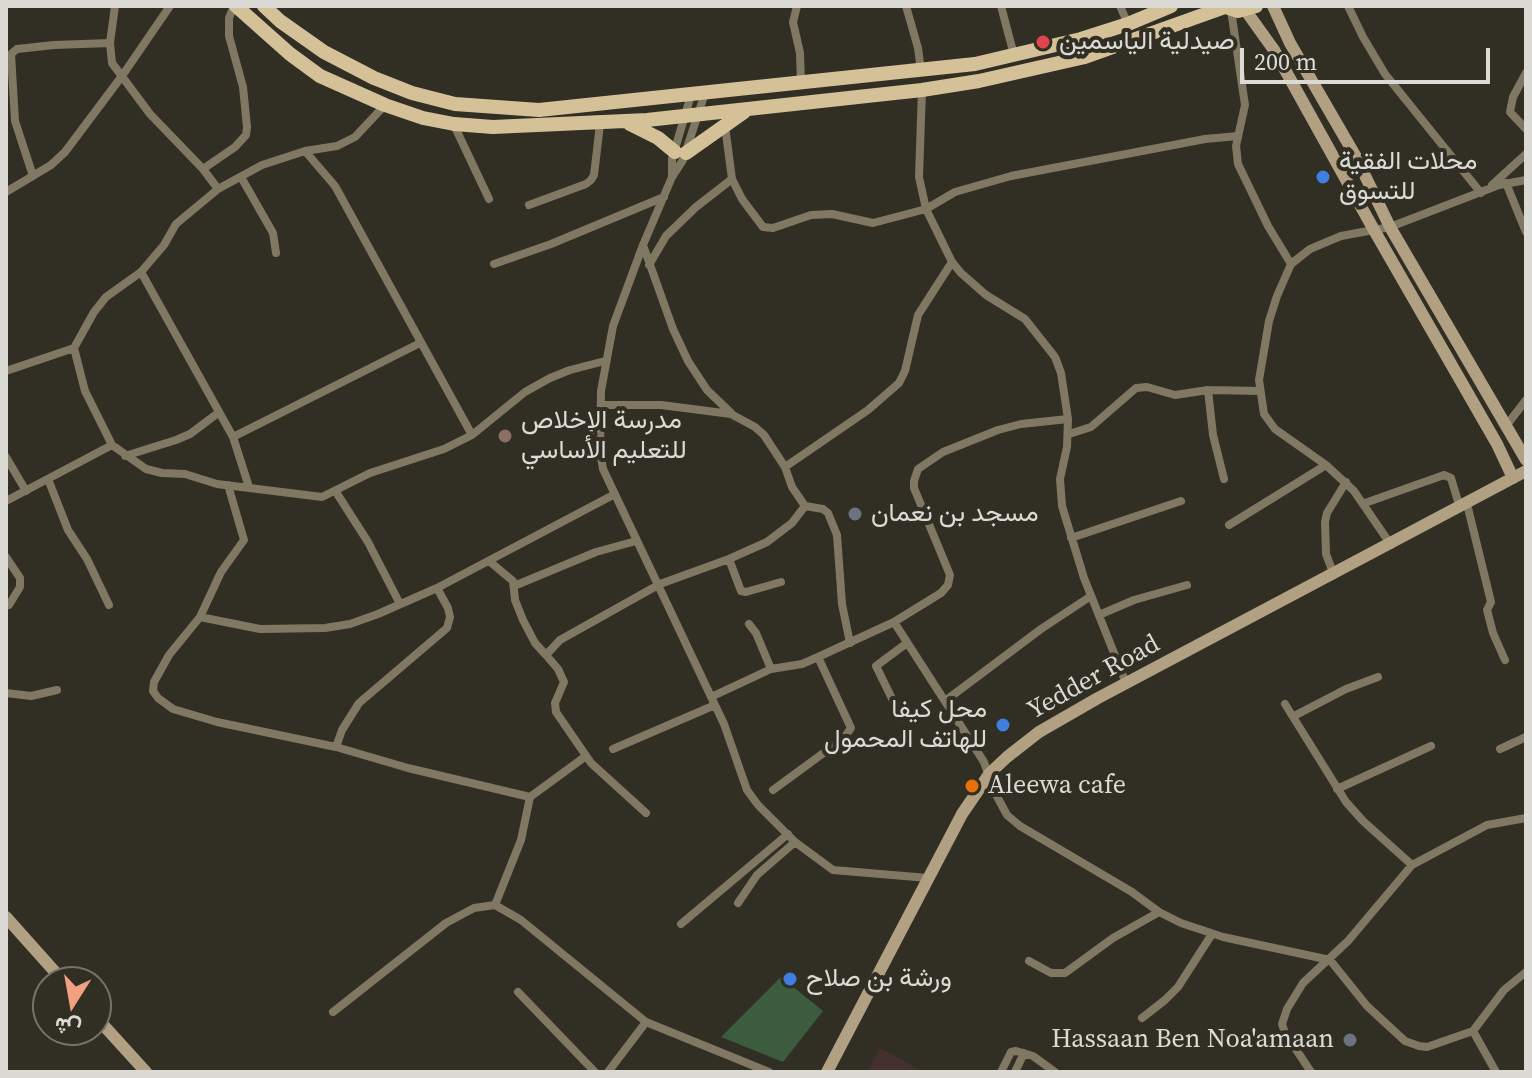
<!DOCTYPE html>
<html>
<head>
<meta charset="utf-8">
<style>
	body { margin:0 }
	#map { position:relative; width:1532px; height:1078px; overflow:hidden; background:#312e24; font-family:"Source Serif 4",Vazirmatn,serif }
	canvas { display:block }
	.frame { position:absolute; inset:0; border:8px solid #dbdad4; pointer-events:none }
	.north { position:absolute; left:32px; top:966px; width:80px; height:80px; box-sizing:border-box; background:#312e24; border:2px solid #75736a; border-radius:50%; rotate:191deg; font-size:22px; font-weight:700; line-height:32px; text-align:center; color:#dbdad4 }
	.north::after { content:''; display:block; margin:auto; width:28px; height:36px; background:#f39f82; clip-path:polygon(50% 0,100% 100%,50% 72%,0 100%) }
	.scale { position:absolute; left:1240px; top:48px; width:250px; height:36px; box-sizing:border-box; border:4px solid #dbdad4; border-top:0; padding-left:10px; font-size:24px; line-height:28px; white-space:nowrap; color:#dbdad4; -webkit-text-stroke:6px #312e24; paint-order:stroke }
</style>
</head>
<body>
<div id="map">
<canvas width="1532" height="1078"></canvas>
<div class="frame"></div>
<div class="north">ش</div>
<div class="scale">200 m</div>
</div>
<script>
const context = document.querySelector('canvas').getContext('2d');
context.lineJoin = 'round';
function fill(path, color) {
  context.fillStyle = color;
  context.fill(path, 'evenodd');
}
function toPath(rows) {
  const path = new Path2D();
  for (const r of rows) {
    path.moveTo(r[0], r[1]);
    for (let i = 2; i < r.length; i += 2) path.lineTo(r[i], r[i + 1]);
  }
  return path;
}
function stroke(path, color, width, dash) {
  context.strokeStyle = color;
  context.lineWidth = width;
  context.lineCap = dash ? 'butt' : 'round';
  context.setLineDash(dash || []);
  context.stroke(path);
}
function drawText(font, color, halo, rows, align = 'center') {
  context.font = font + ' "Source Serif 4",Vazirmatn,serif';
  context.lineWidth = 8;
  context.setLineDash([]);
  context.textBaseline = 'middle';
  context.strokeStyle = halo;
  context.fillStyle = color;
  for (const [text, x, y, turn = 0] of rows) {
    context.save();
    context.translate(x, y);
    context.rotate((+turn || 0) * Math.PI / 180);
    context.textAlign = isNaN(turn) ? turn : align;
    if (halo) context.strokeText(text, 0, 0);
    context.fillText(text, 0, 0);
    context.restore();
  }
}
const education = toPath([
	[880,1048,924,1072,867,1072]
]);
const green = toPath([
	[781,977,823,1011,783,1062,721,1037]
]);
const street = toPath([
	[115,6,110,43,112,63,150,114,203,169,218,189],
	[797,6,793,22,800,53,801,83],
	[906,6,918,48,921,71],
	[1001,6,1014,55],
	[1120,6,1128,24],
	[1348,6,1363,37,1385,74,1481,193],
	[1231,10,1245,105,1236,146,1238,164,1268,226,1291,264],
	[1526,73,1513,97,1510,112,1526,129],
	[705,93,683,160,672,177,643,245,613,326,601,391,600,451,603,469,724,724,747,790,758,805,795,842,833,870,928,878],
	[385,105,355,137,337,146,305,151,262,165,218,189,176,224,164,245,141,272,106,297,94,312,74,348,85,391,112,445,146,469,162,473,185,474,217,484,322,497,370,473,444,449,472,435,525,392,550,378,570,370,605,361],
	[454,125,489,199],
	[725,126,732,179,742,199,763,227,773,228,811,215,832,214,873,223,926,209,919,177,922,90],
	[305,151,335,186,472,435],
	[203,169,235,147,246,135,247,127,243,87,229,36,229,18,234,6],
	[33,176,15,121,11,54,17,49,54,45,110,43],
	[672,176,672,159,691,95],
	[241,177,273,233,276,253],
	[1506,183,1526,232],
	[1492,185,1526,154],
	[6,192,51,165,65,152,122,76,170,6],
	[529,205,586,184,591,180,594,175,600,124],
	[643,245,673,329,688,361,707,390,731,413],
	[494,264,551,244,664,197],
	[649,265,666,236,696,207,732,179],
	[141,272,233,437],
	[6,371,74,348],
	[1208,390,1213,435,1224,479],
	[601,405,661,405,731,414,755,427,764,435,785,467,792,487,805,506],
	[1506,426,1526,400],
	[1069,434,1091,427,1136,388,1147,387,1175,395,1208,390,1260,391],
	[125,456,176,440,190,434,218,413],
	[6,457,26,491],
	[785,467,868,410,899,383,905,371,918,315,952,262],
	[48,479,68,530,87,559,109,605],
	[249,487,233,437,420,343],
	[336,492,368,542,400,604],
	[6,501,112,445],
	[1365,503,1444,475,1451,478,1460,508],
	[1467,504,1491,602,1487,610,1493,633,1505,660],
	[1229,525,1326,465],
	[1071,538,1181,501],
	[1391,545,1354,491,1326,465,1275,429,1264,414,1259,380,1269,321,1277,296,1291,264,1310,249,1341,236,1390,227,1499,185,1526,180],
	[6,557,20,578,20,587,9,605],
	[729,559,741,591,746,592,781,582],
	[489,561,513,581,515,600,523,620,535,643,546,655],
	[1334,575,1326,554,1325,522,1327,513,1346,482],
	[514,586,596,552,636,541],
	[1099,615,1134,600,1187,585],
	[200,617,221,572,244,540,228,485],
	[894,622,984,762,993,789,1007,815,1020,826,1132,892,1159,912,1181,923,1223,937,1330,960,1367,1006,1405,1041,1419,1046,1427,1047,1473,1031,1504,990,1526,972],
	[749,624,756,633,771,669],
	[1126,683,1084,578,1062,506,1060,479,1067,447,1068,419,1061,373,1055,357,1025,319,986,295,961,273,952,262,926,209,955,192,1011,176,1205,139,1238,136],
	[6,693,31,696,57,690],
	[711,697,771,669,802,664,818,657,894,622,941,593,948,585,950,575,914,488,914,481,918,469,943,452,998,430,1021,424,1068,419],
	[945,701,1041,629,1091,596],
	[1285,704,1346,802,1363,821,1412,865],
	[1294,716,1346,689,1378,677],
	[901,717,876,666,907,643],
	[336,747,342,730,359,703,447,628,450,617,448,608,437,588],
	[613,749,715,705],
	[1500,749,1526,737],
	[1337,789,1431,746],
	[773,790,844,738,851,728,818,657],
	[530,797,408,768,336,747,217,722,173,709,158,698,153,691,154,682,169,655,200,617,260,629,325,628,350,624,378,614,437,588,615,494],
	[646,813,591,763,556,712,555,703,564,682,558,669,546,655,560,640,660,584,729,559,767,542,792,523,805,506,823,509,828,513,837,535,842,604,850,643],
	[738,903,757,875,795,842],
	[495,905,521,840,530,797,586,756],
	[681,924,788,834],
	[1029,961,1051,973,1065,973,1113,938,1159,912],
	[518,992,595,1072],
	[333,1012,446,923,474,908,495,905,521,920,646,1022,769,1072],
	[1142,1018,1165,1000,1178,987,1212,934],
	[1473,1031,1496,1072],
	[608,1072,646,1022],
	[1001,1072,1011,1052,1016,1051,1033,1056,1055,1072],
	[1015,1072,1024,1053],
	[1311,1072,1285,1033,1282,1024,1287,1009,1303,983,1348,941,1412,865,1487,825,1526,818]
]);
const secondary = toPath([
	[1273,6,1290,43,1356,157,1390,227,1526,460],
	[1246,11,1274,50,1374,230,1497,444,1513,478],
	[6,917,64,982],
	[96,1017,146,1072],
	[827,1072,962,814,990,773,1007,757,1039,732,1098,698,1526,471]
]);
const primary = toPath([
	[236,6,290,54,320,76,385,105,423,118,454,124,493,127,647,120,922,90,979,81,1085,57,1225,7],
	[264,6,280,21,324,52,374,78,412,93,455,104,539,110,975,64,1081,39,1128,24,1171,6],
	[1223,6,1238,11,1256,6],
	[630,124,658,138,675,152],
	[686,153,744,112]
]);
const markers = [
	[1043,42,8,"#e0444e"],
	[1323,177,8,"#3f7fe0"],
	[505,436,8,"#8d6e63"],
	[855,514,8,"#6b7280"],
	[1003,725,8,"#3f7fe0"],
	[972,786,8,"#e8710a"],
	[790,979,8,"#3f7fe0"],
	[1350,1040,8,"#6b7280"]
];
const poiNames = [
	["صيدلية الياسمين",1059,42],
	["محلات الفقية",1339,162],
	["للتسوق",1339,192],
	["مدرسة الإخلاص",521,421],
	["للتعليم الأساسي",521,451],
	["مسجد بن نعمان",871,514],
	["محل كيفا",987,710,"right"],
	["للهاتف المحمول",987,740,"right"],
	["Aleewa cafe",988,786],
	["ورشة بن صلاح",806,979],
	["Hassaan Ben Noa'amaan",1334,1040,"right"]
];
const streetNames = [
	["Yedder Road",1094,678,-29]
];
fill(education, '#44302c');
fill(green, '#3c5c3f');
stroke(street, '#817864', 8);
stroke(secondary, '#b1a182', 12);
stroke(primary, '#d5c198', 14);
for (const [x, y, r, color] of markers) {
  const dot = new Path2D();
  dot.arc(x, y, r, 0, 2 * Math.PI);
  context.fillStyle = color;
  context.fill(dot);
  stroke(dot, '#312e24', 3);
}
drawText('26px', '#dbdad4', '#312e24', poiNames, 'left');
drawText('26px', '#dbdad4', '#312e24', streetNames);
</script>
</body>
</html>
